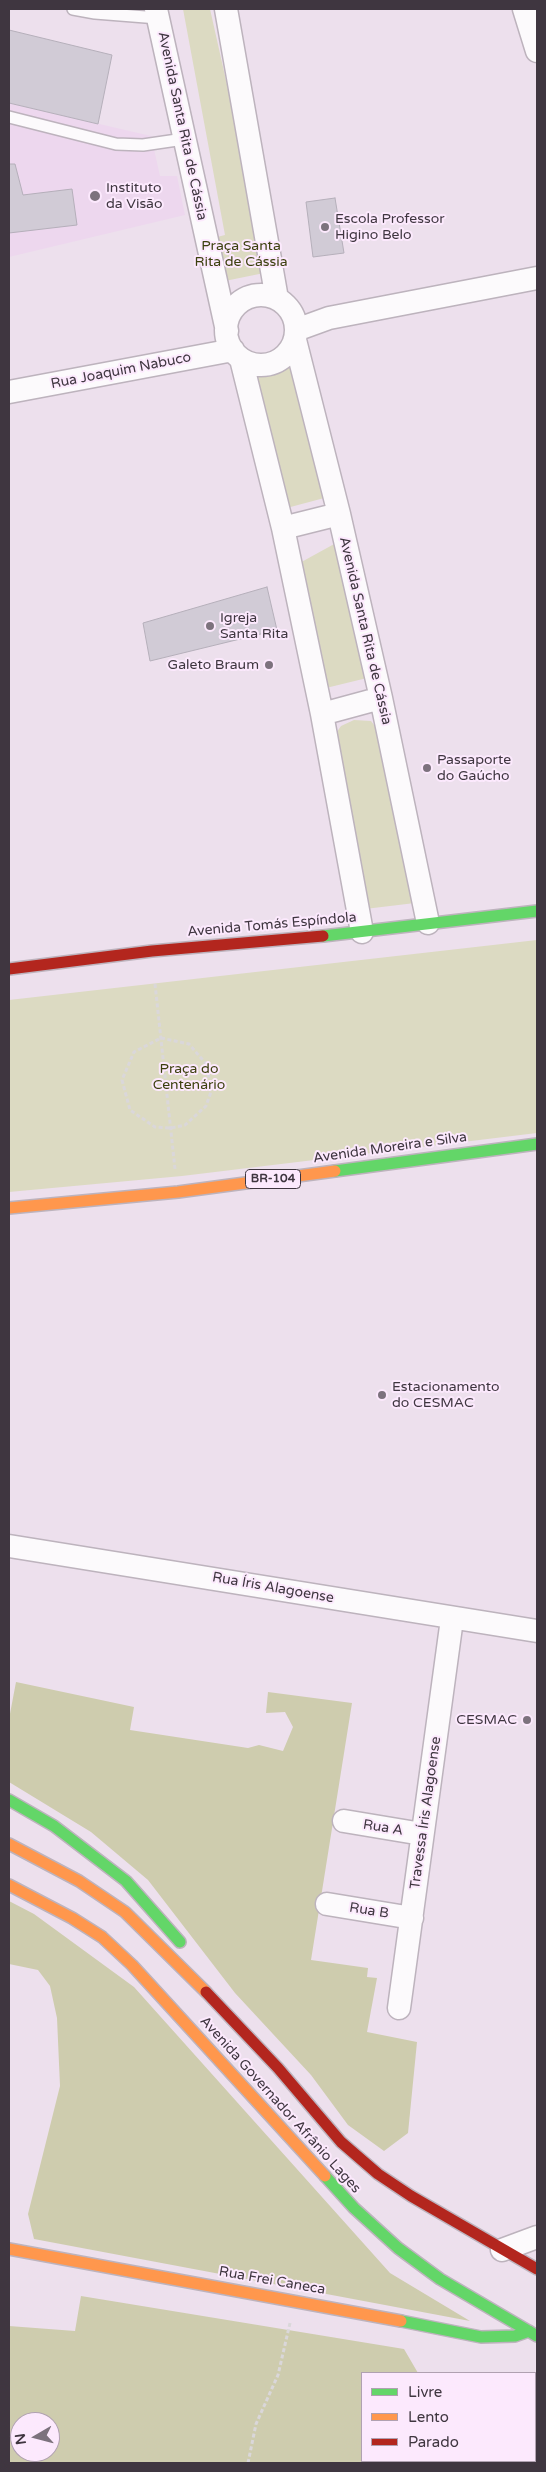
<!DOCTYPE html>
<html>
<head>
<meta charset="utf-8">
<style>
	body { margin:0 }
	#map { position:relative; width:546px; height:2472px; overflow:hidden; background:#ede0ed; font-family:"Varela Round",sans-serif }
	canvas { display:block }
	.frame { position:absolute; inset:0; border:10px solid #3f3640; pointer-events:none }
	.legend { position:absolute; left:361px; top:2372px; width:175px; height:90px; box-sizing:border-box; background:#fce9fd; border:1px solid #b0a1b1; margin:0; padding:6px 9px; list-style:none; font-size:15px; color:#3f3640 }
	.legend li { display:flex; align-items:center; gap:10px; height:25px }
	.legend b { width:25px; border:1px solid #b0a1b1 }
	.north { position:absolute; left:10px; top:2412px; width:50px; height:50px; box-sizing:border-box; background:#fce9fd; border:1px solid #b0a1b1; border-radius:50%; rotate:262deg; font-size:14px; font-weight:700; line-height:20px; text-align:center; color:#3f3640 }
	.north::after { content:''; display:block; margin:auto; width:18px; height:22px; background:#7c727d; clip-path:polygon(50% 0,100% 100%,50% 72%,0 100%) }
</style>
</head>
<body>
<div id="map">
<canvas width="546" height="2472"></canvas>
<div class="frame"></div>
<ul class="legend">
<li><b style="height:6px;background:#63d668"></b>Livre</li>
<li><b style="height:6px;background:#ff974d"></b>Lento</li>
<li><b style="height:6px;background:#b3261e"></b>Parado</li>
</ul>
<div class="north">N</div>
</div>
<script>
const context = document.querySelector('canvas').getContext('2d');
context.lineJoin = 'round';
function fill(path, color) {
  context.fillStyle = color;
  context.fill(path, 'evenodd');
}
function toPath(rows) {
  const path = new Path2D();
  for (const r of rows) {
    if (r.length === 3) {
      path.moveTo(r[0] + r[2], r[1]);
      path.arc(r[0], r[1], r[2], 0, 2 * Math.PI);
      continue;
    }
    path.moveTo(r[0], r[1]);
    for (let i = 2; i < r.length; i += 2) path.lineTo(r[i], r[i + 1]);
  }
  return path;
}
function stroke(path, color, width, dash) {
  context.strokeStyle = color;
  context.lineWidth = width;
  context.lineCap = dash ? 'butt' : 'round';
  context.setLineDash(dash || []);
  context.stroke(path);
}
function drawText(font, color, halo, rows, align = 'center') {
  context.font = font + ' "Varela Round",sans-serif';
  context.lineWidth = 4;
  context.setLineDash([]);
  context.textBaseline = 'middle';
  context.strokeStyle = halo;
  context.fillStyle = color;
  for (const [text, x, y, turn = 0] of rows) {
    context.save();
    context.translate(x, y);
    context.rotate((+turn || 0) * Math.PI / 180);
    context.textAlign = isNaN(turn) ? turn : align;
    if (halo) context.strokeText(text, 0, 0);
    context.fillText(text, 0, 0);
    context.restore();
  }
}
const built = toPath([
	[9,103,151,136,160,176,177,176,185,215,9,257]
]);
const green = toPath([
	[183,9,210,9,269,272,220,282,209,239,225,235],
	[295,358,328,497,283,509,252,378],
	[336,543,367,678,326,688,296,565],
	[354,720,371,721,380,733,415,903,365,909,332,739,341,726],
	[537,940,537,1133,182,1176,9,1192,9,1000]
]);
const forest = toPath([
	[16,1682,134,1707,130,1730,248,1748,259,1745,283,1751,293,1727,285,1712,266,1713,268,1692,352,1703,311,1960,368,1968,367,1977,377,1978,367,2032,417,2042,408,2133,384,2151,348,2125,311,2075,235,1993,148,1880,91,1832,9,1782,9,1719],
	[9,1901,34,1914,134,1987,390,2273,470,2321,34,2239,28,2214,60,2086,57,2018,50,1986,38,1970,9,1964],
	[81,2296,404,2349,418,2373,362,2373,362,2461,412,2461,413,2463,9,2463,9,2326,75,2331],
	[20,2422,50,2422,50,2452,20,2452]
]);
const building = toPath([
	[9,30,112,55,98,124,9,103,9,30],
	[9,164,15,164,23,195,72,189,77,225,9,233,9,164],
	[335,198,344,253,313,257,306,202,335,198],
	[267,587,277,630,150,661,143,623,267,587]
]);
const path = toPath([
	[155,984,175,1169],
	[161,1038,189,1044,207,1065,211,1092,206,1106,185,1125,171,1128,155,1127,130,1110,122,1080,134,1052,161,1038],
	[248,2463,256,2424,278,2375,290,2323]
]);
const lane = toPath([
	[73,9,95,13,158,18],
	[9,117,116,144,143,145,184,139],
	[475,2463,476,2461]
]);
const street = toPath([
	[156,9,227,331],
	[226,9,277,299],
	[524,9,537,51],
	[261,330,35],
	[296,330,329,318,537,278],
	[295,340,339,514,381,698,428,923],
	[241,359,283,528,322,714,362,932],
	[9,392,233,350],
	[283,528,339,514],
	[322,714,381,698],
	[9,1546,537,1631],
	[344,1821,422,1834],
	[327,1904,412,1918],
	[399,2008,452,1619],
	[502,2250,537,2237]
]);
const fast = toPath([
	[323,936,537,911],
	[335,1171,537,1144],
	[9,1800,54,1826,126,1881,180,1942],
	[325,2176,354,2208,398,2248,440,2279,537,2336],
	[401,2321,481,2337,515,2336,529,2331]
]);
const slow = toPath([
	[9,1208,178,1192,335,1171],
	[9,1844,79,1881,125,1912,206,1992],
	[9,1885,72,1918,102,1937,132,1965,325,2176],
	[9,2249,401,2321]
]);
const jam = toPath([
	[9,969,152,951,323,936],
	[206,1992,278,2068,341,2142,378,2174,411,2196,537,2269]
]);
const markers = [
	[95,196,6,"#7c727d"],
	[325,227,5,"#7c727d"],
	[210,626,5,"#7c727d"],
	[269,665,5,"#7c727d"],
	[427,768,5,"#7c727d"],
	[382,1395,5,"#7c727d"],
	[527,1720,5,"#7c727d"]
];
const shields = [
	[273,1179,55]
];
const shieldNames = [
	["BR-104",273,1179]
];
const streetNames = [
	["Avenida Santa Rita de Cássia",182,126,78],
	["Rua Joaquim Nabuco",121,371,-11],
	["Avenida Santa Rita de Cássia",365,631,77],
	["Avenida Tomás Espíndola",272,925,-5],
	["Avenida Moreira e Silva",390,1148,-8],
	["Rua Íris Alagoense",273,1588,10],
	["Travessa Íris Alagoense",426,1813,-82],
	["Rua A",383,1828,9],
	["Rua B",369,1911,9],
	["Avenida Governador Afrânio Lages",280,2105,48],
	["Rua Frei Caneca",272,2281,10]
];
const poiNames = [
	["Instituto",106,188],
	["da Visão",106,204],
	["Escola Professor",335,219],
	["Higino Belo",335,235],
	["Igreja",220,618],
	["Santa Rita",220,634],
	["Galeto Braum",259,665,"right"],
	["Passaporte",437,760],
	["do Gaúcho",437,776],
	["Estacionamento",392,1387],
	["do CESMAC",392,1403],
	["CESMAC",517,1720,"right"]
];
const parkNames = [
	["Praça Santa",241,246],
	["Rita de Cássia",241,262],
	["Praça do",189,1069],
	["Centenário",189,1085]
];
fill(built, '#edd7ee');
fill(green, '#dcdac2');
fill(forest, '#ceccae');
fill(building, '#d1cbd6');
stroke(building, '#b5afba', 1);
stroke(lane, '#bdb3bd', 14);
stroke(street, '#bdb3bd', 25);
stroke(fast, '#bdb3bd', 14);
stroke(slow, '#bdb3bd', 14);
stroke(jam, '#bdb3bd', 14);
stroke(path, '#dad7da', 3, [4, 2.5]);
stroke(lane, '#fcfafc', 11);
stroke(street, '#fcfafc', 22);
stroke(fast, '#63d668', 11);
stroke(slow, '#ff974d', 11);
stroke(jam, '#b3261e', 11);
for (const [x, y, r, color] of markers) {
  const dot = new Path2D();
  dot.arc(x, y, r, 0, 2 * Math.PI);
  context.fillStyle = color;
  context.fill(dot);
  stroke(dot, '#fce9fd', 2);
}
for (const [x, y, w] of shields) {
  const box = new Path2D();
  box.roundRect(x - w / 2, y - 9.5, w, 19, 4);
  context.fillStyle = '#fce9fd';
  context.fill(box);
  stroke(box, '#3f3640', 1);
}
drawText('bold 12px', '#3f3640', null, shieldNames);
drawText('14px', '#3f3640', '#fce9fd', streetNames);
drawText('14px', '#3f3640', '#fce9fd', poiNames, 'left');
drawText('14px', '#3c400e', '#fce9fd', parkNames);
</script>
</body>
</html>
